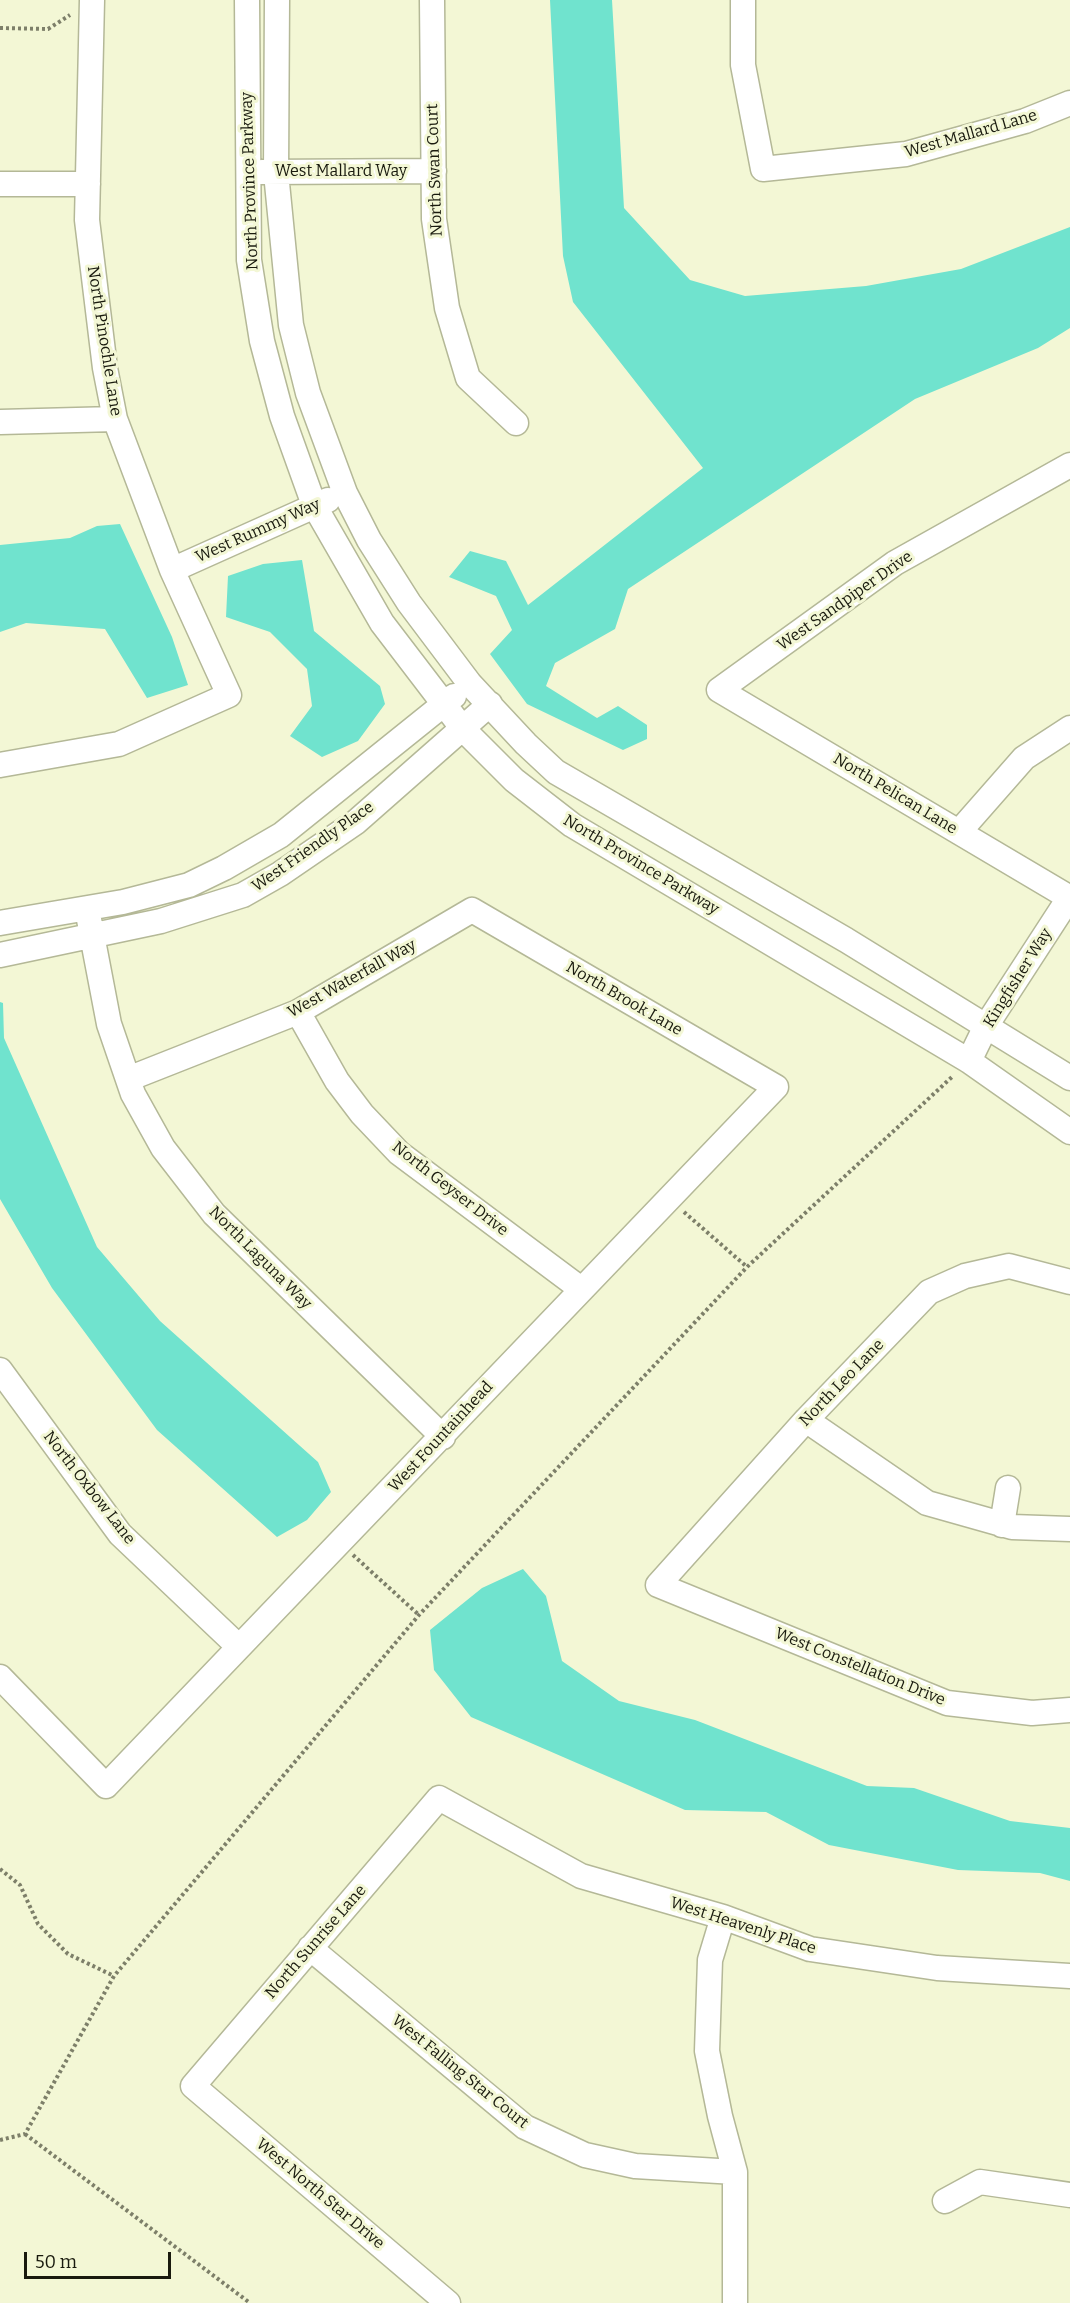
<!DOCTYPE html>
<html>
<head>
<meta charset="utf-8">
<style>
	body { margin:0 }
	#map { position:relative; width:1070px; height:2303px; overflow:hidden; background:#f3f7d5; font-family:Bitter,serif }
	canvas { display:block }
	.scale { position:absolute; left:24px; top:2252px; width:147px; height:27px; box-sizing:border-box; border:3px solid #191a0e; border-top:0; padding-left:8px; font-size:18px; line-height:21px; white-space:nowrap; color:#191a0e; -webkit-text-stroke:4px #f3f7d5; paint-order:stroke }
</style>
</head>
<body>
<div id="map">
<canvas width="1070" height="2303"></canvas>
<div class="scale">50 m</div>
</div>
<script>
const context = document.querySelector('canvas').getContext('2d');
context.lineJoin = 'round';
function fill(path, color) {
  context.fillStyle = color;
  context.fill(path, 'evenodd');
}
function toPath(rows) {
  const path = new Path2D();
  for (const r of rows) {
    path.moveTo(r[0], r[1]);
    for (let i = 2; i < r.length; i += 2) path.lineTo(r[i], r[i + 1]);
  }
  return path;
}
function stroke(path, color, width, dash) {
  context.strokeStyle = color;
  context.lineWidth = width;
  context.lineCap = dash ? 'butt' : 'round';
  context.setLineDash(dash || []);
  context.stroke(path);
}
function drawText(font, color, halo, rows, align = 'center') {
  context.font = font + ' Bitter,serif';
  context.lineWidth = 6;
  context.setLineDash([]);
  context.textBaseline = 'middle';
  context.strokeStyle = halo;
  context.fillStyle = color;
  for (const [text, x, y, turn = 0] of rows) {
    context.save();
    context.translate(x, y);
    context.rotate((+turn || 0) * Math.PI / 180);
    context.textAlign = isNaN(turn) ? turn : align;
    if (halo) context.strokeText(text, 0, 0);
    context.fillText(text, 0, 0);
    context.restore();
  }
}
const water = toPath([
	[550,0,612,0,624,208,690,280,745,296,866,286,961,269,1070,227,1070,328,1038,348,915,399,628,589,615,629,555,663,546,686,597,718,618,706,647,725,647,739,623,750,527,704,490,654,512,630,496,596,449,577,470,551,506,561,528,605,703,468,573,302,563,256],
	[120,524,172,637,188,685,147,698,105,629,26,623,0,632,0,545,70,538,97,526],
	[302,560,314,631,380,686,385,704,358,741,322,757,290,736,312,706,307,669,270,632,226,617,228,576,263,564],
	[0,1002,3,1003,4,1038,97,1247,160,1321,318,1462,331,1492,307,1520,277,1537,157,1430,52,1288,0,1199],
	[523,1569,546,1596,562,1661,619,1701,695,1720,867,1786,914,1788,1010,1821,1070,1828,1070,1881,1040,1873,958,1870,829,1845,766,1812,685,1810,471,1717,434,1670,430,1630,482,1588]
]);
const path = toPath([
	[0,28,48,29,70,15],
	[684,1212,747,1267],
	[353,1555,419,1615],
	[0,1869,20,1885,38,1924,68,1954,114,1976],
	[25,2134,250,2303],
	[0,2140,25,2134,114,1976,419,1615,747,1267,953,1076]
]);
const minor = toPath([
	[247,0,249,260,262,341,282,416,314,505,382,623,463,729,514,780,572,825,969,1061,1070,1132],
	[277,0,276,173,291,325,308,393,345,493,369,540,409,603,470,684,526,744,556,772,846,940,1070,1078],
	[432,0,434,219,447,308,468,378,516,423],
	[743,0,743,65,763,169,906,154,1025,121,1070,103],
	[262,172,434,171],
	[0,184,88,184],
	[0,422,115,419],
	[1070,465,895,563,719,690,1070,898],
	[172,570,328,500],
	[0,765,119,744,229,695,172,570,115,419,105,368,87,220,92,0],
	[959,832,1024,758,1070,728],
	[87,909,109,1024,133,1094,163,1148,214,1214,443,1437],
	[0,923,123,902,189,885,224,868,281,835,454,696],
	[0,955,161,921,243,895,280,874,356,822,490,704],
	[298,1012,337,1081,362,1114,399,1153,581,1289],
	[969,1061,986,1026,1069,898],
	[1070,1282,1009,1266,965,1276,929,1292,806,1420,658,1585,947,1703,1032,1713,1070,1710],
	[0,1370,120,1534,239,1647],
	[806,1420,927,1503,1012,1527,1070,1529],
	[1002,1525,1008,1488],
	[0,1677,106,1786,776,1087,472,910,298,1012,128,1079],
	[723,1917,710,1960,707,2051,720,2116,735,2172,735,2303],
	[310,1948,525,2127,585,2155,635,2166,735,2172],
	[945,2201,980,2182,1070,2195],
	[448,2303,193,2086,439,1798,581,1876,723,1917,810,1949,937,1968,1070,1976]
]);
const streetNames = [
	["West Mallard Lane",971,134,-16],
	["North Swan Court",435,170,-92],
	["West Mallard Way",341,172],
	["North Province Parkway",250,181,-92],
	["North Pinochle Lane",104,341,81],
	["West Rummy Way",258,531,-24],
	["West Sandpiper Drive",845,601,-35],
	["North Pelican Lane",895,794,31],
	["West Friendly Place",313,847,-35],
	["North Province Parkway",641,865,31],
	["Kingfisher Way",1018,978,-58],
	["West Waterfall Way",352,979,-29],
	["North Brook Lane",624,999,30],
	["North Geyser Drive",450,1189,38],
	["North Laguna Way",260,1258,45],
	["North Leo Lane",842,1383,-46],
	["West Fountainhead",441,1437,-47],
	["North Oxbow Lane",89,1488,52],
	["West Constellation Drive",860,1667,22],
	["West Heavenly Place",743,1926,18],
	["North Sunrise Lane",316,1942,-49],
	["West Falling Star Court",460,2072,39],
	["West North Star Drive",320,2194,40]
];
fill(water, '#70e3ce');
stroke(minor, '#b4b897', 27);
stroke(path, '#7d7f69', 4, [3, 3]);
stroke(minor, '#fff', 24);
drawText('16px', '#191a0e', '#f3f7d5', streetNames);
</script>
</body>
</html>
